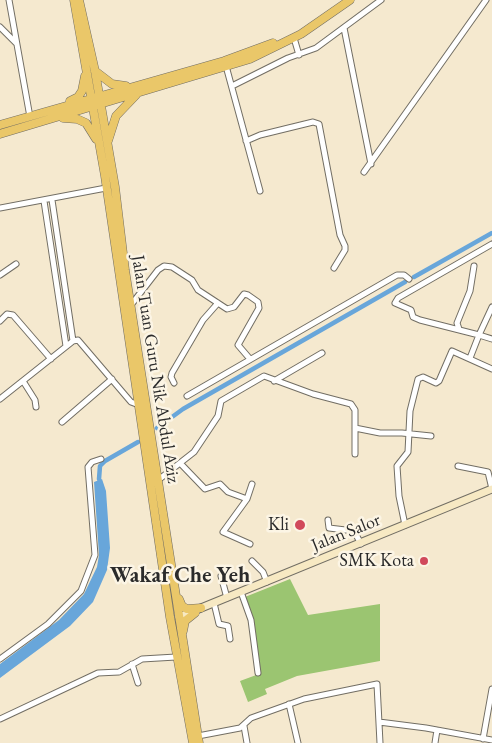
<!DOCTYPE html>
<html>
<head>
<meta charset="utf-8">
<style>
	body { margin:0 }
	canvas { display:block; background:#f5e9cf }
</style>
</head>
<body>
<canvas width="492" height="743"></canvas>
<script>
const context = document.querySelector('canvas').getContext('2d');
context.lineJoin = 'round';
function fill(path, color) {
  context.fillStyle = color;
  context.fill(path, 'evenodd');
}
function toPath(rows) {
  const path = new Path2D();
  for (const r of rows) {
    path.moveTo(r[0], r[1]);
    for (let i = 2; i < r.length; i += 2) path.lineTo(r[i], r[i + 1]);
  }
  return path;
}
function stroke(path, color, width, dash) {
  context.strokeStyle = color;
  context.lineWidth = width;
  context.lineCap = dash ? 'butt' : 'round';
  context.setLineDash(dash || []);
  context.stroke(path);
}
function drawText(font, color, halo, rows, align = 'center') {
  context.font = font + ' "EB Garamond",serif';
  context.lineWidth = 5;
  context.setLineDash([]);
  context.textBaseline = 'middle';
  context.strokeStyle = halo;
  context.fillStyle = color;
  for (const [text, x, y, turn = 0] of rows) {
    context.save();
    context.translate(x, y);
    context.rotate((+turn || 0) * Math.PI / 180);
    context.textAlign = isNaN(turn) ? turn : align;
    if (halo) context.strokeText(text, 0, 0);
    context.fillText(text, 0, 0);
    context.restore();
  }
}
const green = toPath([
	[290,579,308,615,380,604,380,661,297,676,265,689,267,694,248,702,240,681,259,674,245,597]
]);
const water = toPath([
	[102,479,106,491,110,548,107,570,93,602,70,626,0,678,0,664,59,620,84,594,97,567,99,555,94,482]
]);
const canal = toPath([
	[414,277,492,233],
	[157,428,183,409,405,282],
	[99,479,100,466,105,461,138,442]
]);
const street = toPath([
	[9,0,30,117],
	[0,27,16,43],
	[344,28,371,164],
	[294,38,299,55],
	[226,66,260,191],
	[232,86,288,58,316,48,381,0],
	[246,141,260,135,313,122,319,124,340,235,345,246,345,250,334,268],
	[364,172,486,0],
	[52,200,73,341],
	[44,201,66,346],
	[0,208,106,188],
	[0,275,16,264],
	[131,305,158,270,164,266,172,267,192,280,198,290,227,309,234,307,244,294,248,295,258,302,259,308,238,345,250,359],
	[492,307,479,335,492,339],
	[0,321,7,314,13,315,51,359],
	[459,329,457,323,470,291,474,266],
	[470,358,479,335,420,320,413,317,411,310,395,303,398,298,492,244],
	[23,381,35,400,36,407],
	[274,381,322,353],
	[174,383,171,377,172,373,203,320,218,303],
	[187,396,397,275,404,275,409,279],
	[0,399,73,341,78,340,131,402,139,405],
	[62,422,112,379],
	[355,428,380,433,402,433,431,436],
	[180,463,205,489,220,484,228,492,247,499],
	[458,466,488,472,492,489],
	[157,481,194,452,218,416,221,401,264,376,313,394,351,404,355,410,355,454],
	[328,520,329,528,354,531,361,544],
	[405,525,399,496,397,466,408,452,410,411,418,379,423,377,436,383,439,381,452,351,492,369],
	[250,544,223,532,247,499,252,484],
	[252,561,263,572,267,582],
	[221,576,227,598],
	[241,592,251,620,258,673],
	[214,603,219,624,228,626,230,639],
	[0,659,48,624,81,591,95,555,88,467,92,462,101,459],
	[132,664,138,683],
	[289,704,298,743],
	[0,719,98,673,119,672,142,659,176,657],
	[379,722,426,728,492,740],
	[244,726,247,743],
	[198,736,240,728,251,718,304,699,377,684,380,743],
	[483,739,492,689],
	[435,743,437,730]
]);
const secondary = toPath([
	[179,617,492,489]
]);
const primary = toPath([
	[74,0,105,176,170,617,193,743],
	[79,0,95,71,115,187,125,270,199,743],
	[95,71,112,84,126,86],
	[70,101,78,97,82,91,85,76],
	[63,118,77,119,86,123,96,139],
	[0,125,224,61,273,43],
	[0,134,250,59,301,34,350,0],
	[108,141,116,116,136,95],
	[179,599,182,606,187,609,201,608],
	[183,631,185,621,195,613]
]);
const markers = [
	[300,525,6,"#d1495b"],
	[424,561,5,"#d1495b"]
];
const streetNames = [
	["Jalan Tuan Guru Nik Abdul Aziz",155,369,81],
	["Jalan Salor",346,533,-22]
];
const poiNames = [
	["Kli",289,525],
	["SMK Kota",414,561]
];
const districtNames = [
	["Wakaf Che Yeh",180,576]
];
fill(green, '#9bc571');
fill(water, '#68a6da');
stroke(canal, '#68a6da', 4.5);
stroke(street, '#726e64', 7);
stroke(secondary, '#726e64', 9);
stroke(primary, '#726e64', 9);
stroke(street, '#fff', 5);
stroke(secondary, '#f7e9c3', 7);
stroke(primary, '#eac769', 8);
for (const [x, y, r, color] of markers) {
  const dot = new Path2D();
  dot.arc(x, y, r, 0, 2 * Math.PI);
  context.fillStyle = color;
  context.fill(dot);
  stroke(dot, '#fcf5e5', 2);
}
drawText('18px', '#2b2b2b', '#fcf5e5', streetNames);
drawText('18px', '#2b2b2b', '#fcf5e5', poiNames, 'right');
drawText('bold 22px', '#2b2b2b', '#fcf5e5', districtNames);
</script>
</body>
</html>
